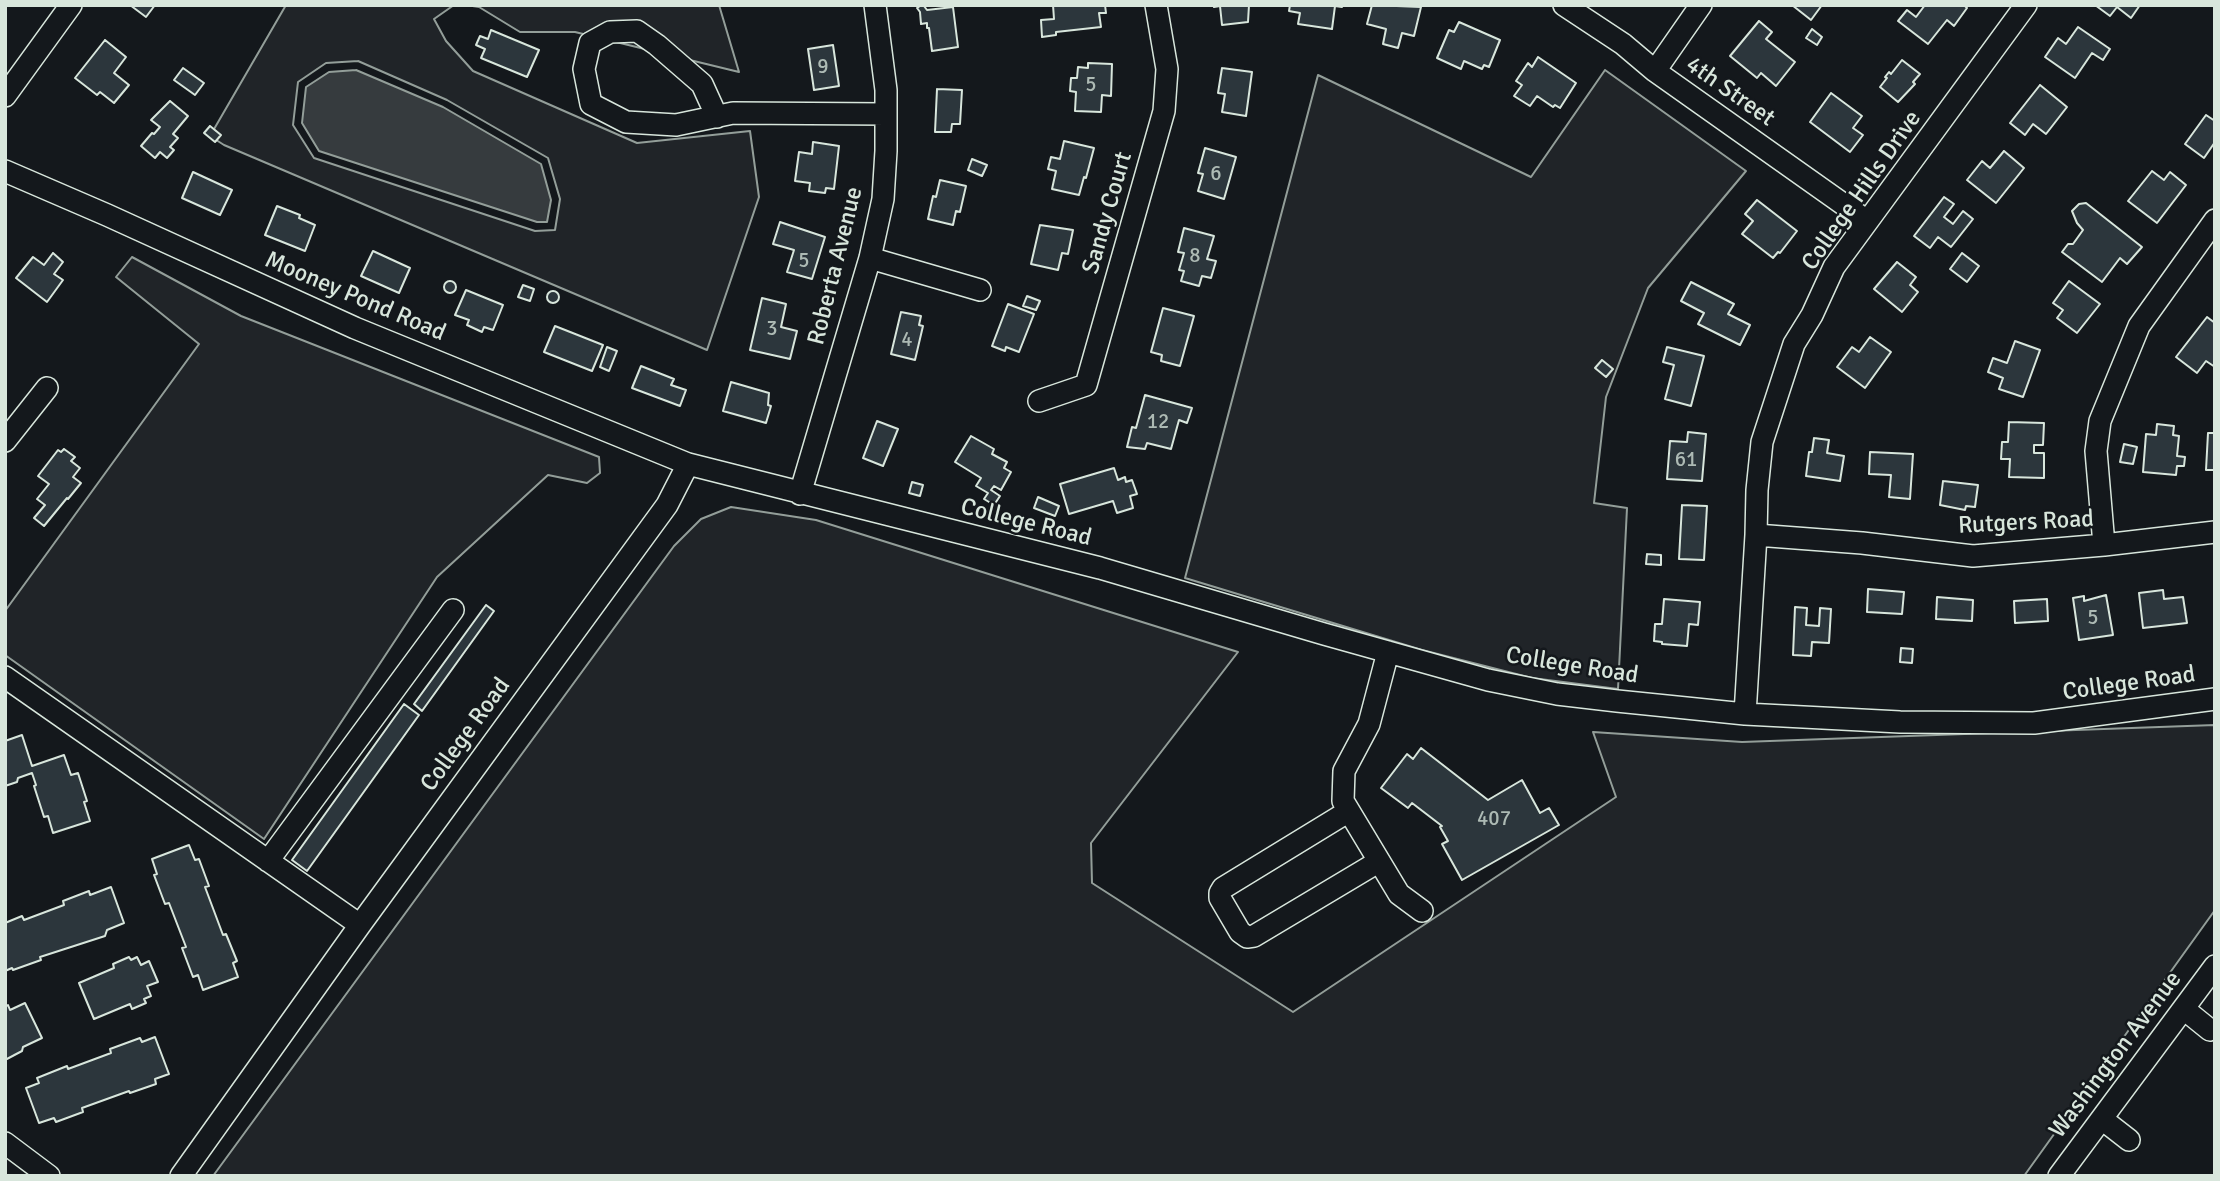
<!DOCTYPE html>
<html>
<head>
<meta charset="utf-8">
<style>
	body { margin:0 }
	#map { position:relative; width:2220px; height:1181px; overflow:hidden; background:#14181c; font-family:Signika,sans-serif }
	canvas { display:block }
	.frame { position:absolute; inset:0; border:7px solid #d8e6dc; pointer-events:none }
</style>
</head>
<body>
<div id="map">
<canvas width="2220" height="1181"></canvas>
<div class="frame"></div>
</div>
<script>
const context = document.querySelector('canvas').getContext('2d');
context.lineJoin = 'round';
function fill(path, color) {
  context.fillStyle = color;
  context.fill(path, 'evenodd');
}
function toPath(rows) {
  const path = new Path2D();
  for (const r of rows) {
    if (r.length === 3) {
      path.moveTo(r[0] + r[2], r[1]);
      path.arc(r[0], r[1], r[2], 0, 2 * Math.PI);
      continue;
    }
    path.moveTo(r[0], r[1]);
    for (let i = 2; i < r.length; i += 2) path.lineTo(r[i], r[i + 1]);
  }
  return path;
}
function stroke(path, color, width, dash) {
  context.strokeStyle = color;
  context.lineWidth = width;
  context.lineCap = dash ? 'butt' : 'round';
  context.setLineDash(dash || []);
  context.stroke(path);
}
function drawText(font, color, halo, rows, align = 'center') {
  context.font = font + ' Signika,sans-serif';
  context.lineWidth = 5;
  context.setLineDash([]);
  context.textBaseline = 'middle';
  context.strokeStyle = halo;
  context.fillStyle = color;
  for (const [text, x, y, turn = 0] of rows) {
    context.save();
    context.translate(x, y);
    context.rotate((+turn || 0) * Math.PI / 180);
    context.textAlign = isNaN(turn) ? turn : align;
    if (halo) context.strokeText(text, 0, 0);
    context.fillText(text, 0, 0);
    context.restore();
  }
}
const green = toPath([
	[286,5,454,5,434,19,446,41,473,71,637,143,750,131,759,197,707,350,224,145,210,136,286,5],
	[358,61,447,100,548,158,560,199,555,230,535,231,314,158,293,125,298,82,326,63,358,61],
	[466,5,719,5,739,72,575,32,520,32,479,7,466,5],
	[1605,70,1746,171,1648,288,1606,397,1594,503,1627,508,1618,689,1532,678,1422,650,1185,578,1318,75,1531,177,1605,70],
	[132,257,241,316,599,457,600,473,587,483,548,475,437,577,264,839,5,655,5,611,199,344,116,277,132,257],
	[731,507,816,520,1238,652,1091,843,1092,883,1293,1012,1616,797,1593,732,1742,742,2215,725,2215,910,2024,1176,213,1176,674,546,701,519,731,507]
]);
const water = toPath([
	[356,70,443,107,541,164,551,200,547,222,537,222,319,151,302,123,306,87,329,72,356,70]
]);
const building = toPath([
	[130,5,155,5,146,17,130,5],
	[1053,5,1105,5,1106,13,1099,13,1101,27,1056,32,1056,35,1042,37,1041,20,1054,19,1053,5],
	[1214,5,1249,5,1248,22,1222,25,1220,6,1214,7,1214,5],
	[1290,5,1342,5,1342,7,1335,6,1332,29,1298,24,1300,13,1289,11,1290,5],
	[1372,5,1421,7,1414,36,1402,33,1398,48,1383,44,1386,29,1367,24,1372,5],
	[1792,5,1822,5,1811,20,1792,5],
	[1925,5,1964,5,1967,8,1954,26,1947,20,1928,44,1898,21,1907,10,1916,17,1925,5],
	[2095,5,2140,5,2131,18,2117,7,2110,16,2095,5],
	[920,6,924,6,927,10,953,7,958,47,932,51,929,28,927,28,927,23,921,24,920,12,917,8,920,6],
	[1759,21,1772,32,1766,39,1795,62,1776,86,1761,73,1757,78,1730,56,1759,21],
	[1459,22,1500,40,1489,67,1484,65,1482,69,1464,61,1461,69,1437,58,1449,30,1454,32,1459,22],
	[2078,27,2110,49,2103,60,2092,53,2075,78,2045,57,2058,38,2066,44,2078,27],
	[1812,29,1822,37,1817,45,1806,38,1812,29],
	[491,30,539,50,527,77,481,58,485,49,476,45,480,36,488,39,491,30],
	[105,40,126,57,114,73,129,85,114,103,100,92,97,95,75,78,105,40],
	[833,45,839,86,814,90,808,49,833,45],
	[1538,57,1576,83,1560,108,1555,105,1553,107,1537,96,1530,106,1514,96,1522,85,1516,81,1528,63,1532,67,1538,57],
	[1902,60,1920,74,1913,82,1915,84,1898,102,1880,87,1887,78,1885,77,1889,72,1891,74,1902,60],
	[1088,63,1112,64,1111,96,1102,95,1101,112,1075,111,1076,92,1070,91,1071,78,1077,78,1078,67,1088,68,1088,63],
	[183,68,204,83,195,95,174,80,183,68],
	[1222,68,1252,72,1246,116,1222,112,1225,94,1218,93,1222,68],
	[2040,85,2067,107,2046,134,2033,124,2025,135,2010,123,2040,85],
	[937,89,962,90,960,124,952,124,951,132,935,132,937,89],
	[1831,93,1862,116,1853,128,1863,135,1850,152,1810,122,1831,93],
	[170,101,188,116,173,134,178,138,170,147,174,150,167,158,160,152,155,158,141,146,152,133,154,134,160,127,151,120,170,101],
	[2206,115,2215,121,2215,142,2204,158,2185,144,2206,115],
	[210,126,221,135,215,142,204,133,210,126],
	[1064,141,1094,148,1086,178,1084,177,1079,195,1052,189,1056,171,1048,169,1051,157,1060,159,1064,141],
	[813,142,839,146,834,189,826,188,825,193,809,191,810,183,795,181,799,152,812,154,813,142],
	[1205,148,1236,157,1224,199,1198,191,1203,174,1198,173,1205,148],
	[2004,151,2024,168,1996,203,1967,180,1982,161,1990,168,2004,151],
	[972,159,987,165,982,176,968,170,972,159],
	[2152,171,2164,180,2170,172,2186,185,2157,223,2128,201,2152,171],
	[193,172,232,190,220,215,182,198,193,172],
	[940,180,966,186,960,212,956,211,953,225,928,219,933,196,936,197,940,180],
	[1944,197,1954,204,1944,217,1953,224,1963,211,1973,219,1951,247,1938,237,1930,248,1914,236,1944,197],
	[1757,200,1797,231,1780,253,1778,252,1773,258,1742,234,1753,221,1745,214,1757,200],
	[2086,203,2142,247,2127,264,2120,258,2102,282,2062,252,2068,244,2073,244,2083,230,2077,223,2072,211,2079,204,2086,203],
	[277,206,300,215,299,218,315,225,305,251,265,235,277,206],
	[780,222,825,237,812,279,787,272,794,250,773,244,780,222],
	[1040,225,1073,230,1068,254,1062,253,1058,270,1031,264,1040,225],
	[1184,228,1214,236,1207,259,1216,261,1211,278,1202,276,1199,286,1181,281,1184,271,1179,270,1184,253,1178,252,1184,228],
	[373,251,410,268,399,293,361,276,373,251],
	[53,253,63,262,54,274,63,280,47,302,16,278,33,257,44,265,53,253],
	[1962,253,1979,266,1967,282,1950,269,1962,253],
	[1897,262,1916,277,1910,285,1918,292,1902,312,1874,289,1897,262],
	[450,287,6],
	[2069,281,2100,304,2077,333,2057,318,2063,310,2053,303,2069,281],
	[1691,282,1734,304,1728,314,1750,325,1740,345,1698,324,1704,313,1681,301,1691,282],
	[523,285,534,289,530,301,518,297,523,285],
	[466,290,503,305,493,330,484,327,482,332,467,325,469,320,455,315,466,290],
	[553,297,6],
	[1027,296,1040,301,1036,310,1023,306,1027,296],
	[762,298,786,304,781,327,797,331,790,359,750,350,762,298],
	[1008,304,1034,314,1019,352,1006,347,1005,351,992,346,1008,304],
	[1163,308,1194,316,1180,366,1161,361,1162,355,1151,352,1163,308],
	[901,312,921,316,919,325,923,326,915,360,891,354,901,312],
	[2207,317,2215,323,2215,367,2206,361,2197,373,2176,357,2207,317],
	[555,326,603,345,592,371,544,352,555,326],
	[1870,337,1891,352,1865,388,1837,367,1852,347,1859,352,1870,337],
	[2015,341,2040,350,2023,397,1999,389,2003,378,1988,372,1993,358,2007,363,2015,341],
	[607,347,617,351,609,371,600,367,607,347],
	[1667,347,1704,356,1691,406,1665,399,1674,365,1663,362,1667,347],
	[1602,360,1613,369,1606,377,1595,368,1602,360],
	[641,366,674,379,671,385,686,390,680,406,632,388,641,366],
	[731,382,769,393,768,405,771,406,766,423,723,411,731,382],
	[1145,395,1192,408,1187,423,1179,420,1171,449,1147,443,1145,449,1127,447,1132,427,1136,428,1145,395],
	[877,421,898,429,883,466,863,458,877,421],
	[2009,422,2044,423,2043,445,2034,445,2034,453,2044,453,2044,478,2009,477,2010,459,2001,459,2002,442,2008,442,2009,422],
	[2157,424,2174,426,2173,435,2179,436,2177,456,2185,457,2184,466,2177,466,2176,475,2143,472,2146,434,2156,435,2157,424],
	[1688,432,1706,434,1702,481,1667,479,1670,441,1687,442,1688,432],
	[2208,433,2215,433,2215,470,2206,470,2208,433],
	[971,436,994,449,992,454,1007,462,1004,468,1011,472,1001,490,994,486,991,490,1000,496,994,505,984,499,988,493,976,486,981,478,955,462,971,436],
	[1814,438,1829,440,1827,453,1844,456,1840,481,1806,476,1809,452,1812,452,1814,438],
	[2124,444,2137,447,2133,464,2120,462,2124,444],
	[64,449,75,457,71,461,80,468,73,477,81,483,68,499,67,498,44,526,34,518,45,505,37,499,49,484,38,476,58,450,61,452,64,449],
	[1870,452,1913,454,1910,499,1889,497,1891,475,1869,474,1870,452],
	[1114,468,1118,480,1125,477,1126,482,1132,480,1137,494,1130,496,1133,508,1117,513,1113,501,1069,514,1060,484,1114,468],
	[1943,481,1978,485,1975,507,1966,506,1965,510,1940,505,1943,481],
	[912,482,923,485,920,496,909,493,912,482],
	[1038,497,1059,506,1055,516,1034,508,1038,497],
	[1682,505,1707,506,1704,560,1679,559,1682,505],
	[1647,554,1661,555,1661,565,1646,564,1647,554],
	[1868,589,1904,592,1902,614,1867,612,1868,589],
	[2163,590,2164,599,2183,597,2187,623,2143,628,2139,593,2163,590],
	[2106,595,2113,635,2079,640,2073,598,2084,596,2084,601,2106,595],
	[1937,597,1973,600,1972,621,1936,619,1937,597],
	[1664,599,1700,602,1698,625,1689,624,1687,646,1662,644,1662,642,1654,641,1655,624,1662,624,1664,599],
	[2047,599,2048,621,2015,623,2014,601,2047,599],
	[486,605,494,611,422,711,414,704,486,605],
	[1795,607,1807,608,1806,625,1819,626,1820,608,1831,609,1829,643,1812,642,1811,656,1793,655,1795,607],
	[1901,648,1913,649,1912,663,1900,662,1901,648],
	[404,704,419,715,307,871,292,860,404,704],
	[22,735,32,766,64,755,71,775,78,773,87,801,84,802,90,821,53,833,48,816,44,817,34,786,36,785,32,773,18,778,17,782,5,786,5,741,22,735],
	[1421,748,1488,800,1522,780,1540,813,1549,808,1559,825,1462,880,1442,844,1448,841,1440,827,1442,826,1412,803,1408,808,1381,788,1407,754,1413,759,1421,748],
	[189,845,195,860,199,859,209,886,205,887,223,935,226,934,237,961,233,963,238,977,203,990,198,975,193,977,182,948,186,947,169,903,165,904,154,875,157,874,152,859,189,845],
	[111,887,124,923,107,930,105,936,40,957,41,960,13,970,12,968,5,971,5,923,22,916,24,920,64,905,63,901,89,891,90,895,111,887],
	[129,957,131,960,137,957,141,965,149,961,158,982,147,986,151,996,144,999,146,1003,132,1009,130,1004,94,1019,79,983,114,968,113,964,129,957],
	[25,1003,42,1038,23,1047,22,1051,5,1060,5,1007,8,1005,10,1010,25,1003],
	[155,1037,169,1074,155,1079,156,1084,130,1093,129,1091,82,1108,83,1112,56,1122,54,1118,39,1123,26,1088,39,1083,37,1078,67,1066,68,1069,111,1053,110,1049,140,1038,142,1042,155,1037]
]);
const minor = toPath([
	[1564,5,1623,44,1655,71,1867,221],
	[1655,71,1701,5],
	[5,96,71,5],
	[717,117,702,84,657,45,637,31,610,32,590,43,584,69,591,104,626,122,676,125,733,113,886,114],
	[5,171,107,215,355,328,688,464,1100,568,1324,634,1488,680,1557,694,1617,701,1745,714,1900,722,2034,723,2215,699],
	[870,258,980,290],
	[1039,401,1086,385,1164,111,1167,69,1156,5],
	[5,441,47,388],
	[800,494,870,258,883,199,886,151,886,90,875,5],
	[1756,535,1862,543,1973,556,2104,545,2215,532],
	[2104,545,2096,451,2100,421,2139,326,2215,220],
	[1388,652,1369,724,1344,771,1343,801,1399,894,1422,911],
	[5,677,360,925],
	[1745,714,1756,535,1757,490,1762,442,1794,344,1812,315,1834,267,2026,5],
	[1349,811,1223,888,1220,893,1220,898,1240,932,1247,937,1254,936,1378,862],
	[268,861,453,610],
	[2184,1009,2210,1030],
	[2102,1119,2129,1140],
	[5,1143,49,1176],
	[181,1176,360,925,667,505,688,464],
	[2059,1176,2215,966]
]);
const numberNames = [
	["9",823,67],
	["5",1091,85],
	["6",1216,174],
	["8",1195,256],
	["5",804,261],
	["3",772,329],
	["4",907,340],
	["12",1158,422],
	["61",1686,460],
	["5",2093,618],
	["407",1494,819]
];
const streetNames = [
	["4th Street",1730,92,35],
	["College Hills Drive",1862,191,-55],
	["Sandy Court",1108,213,-74],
	["Roberta Avenue",836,266,-76],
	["Mooney Pond Road",355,297,23],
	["College Road",1026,523,14],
	["Rutgers Road",2026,523,-3],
	["College Road",1572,666,9],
	["College Road",2129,684,-8],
	["College Road",466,735,-54],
	["Washington Avenue",2116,1055,-53]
];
fill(green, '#202428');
stroke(green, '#939e99', 2);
fill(water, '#363b3e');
stroke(water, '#939e99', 2);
fill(building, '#2c363c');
stroke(building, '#d8e6dc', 2);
stroke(minor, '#d8e6dc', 24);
stroke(minor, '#14181c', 21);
drawText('21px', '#adbab4', null, numberNames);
drawText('24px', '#d8e6dc', '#14181c', streetNames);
</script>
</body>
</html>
